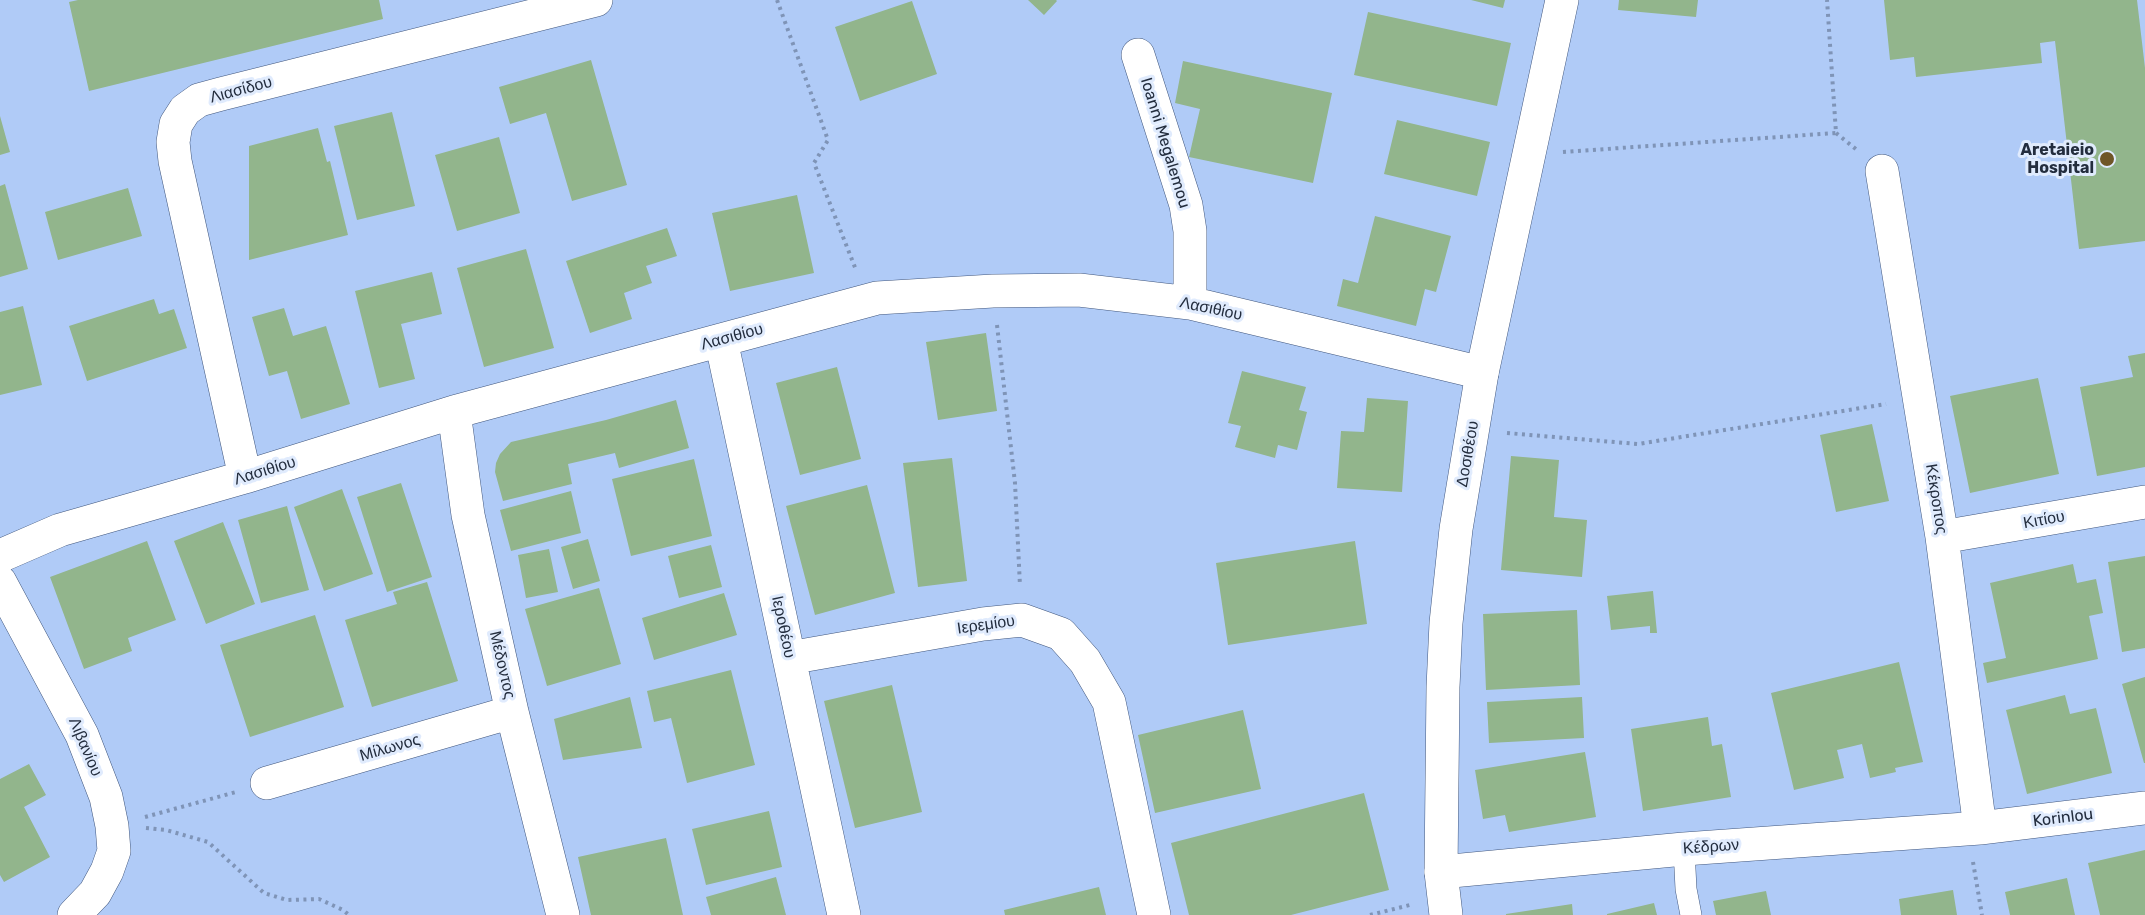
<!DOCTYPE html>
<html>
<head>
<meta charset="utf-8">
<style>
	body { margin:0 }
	canvas { display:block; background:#b0cbf7 }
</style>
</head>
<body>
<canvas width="2145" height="915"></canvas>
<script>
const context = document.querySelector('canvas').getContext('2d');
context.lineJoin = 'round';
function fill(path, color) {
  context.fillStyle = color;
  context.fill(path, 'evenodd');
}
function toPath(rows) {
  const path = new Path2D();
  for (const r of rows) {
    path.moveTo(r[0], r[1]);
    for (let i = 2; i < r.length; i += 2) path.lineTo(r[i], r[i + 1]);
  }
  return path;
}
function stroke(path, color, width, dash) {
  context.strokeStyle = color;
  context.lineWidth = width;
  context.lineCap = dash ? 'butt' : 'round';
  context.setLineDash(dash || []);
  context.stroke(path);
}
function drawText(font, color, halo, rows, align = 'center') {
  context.font = font + ' Rubik,sans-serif';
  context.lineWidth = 6;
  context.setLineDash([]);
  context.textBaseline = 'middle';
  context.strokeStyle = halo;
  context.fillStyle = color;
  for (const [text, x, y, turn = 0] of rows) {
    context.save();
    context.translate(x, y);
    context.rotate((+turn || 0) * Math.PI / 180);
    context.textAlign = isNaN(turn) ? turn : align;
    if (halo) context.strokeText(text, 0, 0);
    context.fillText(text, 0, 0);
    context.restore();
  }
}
const building = toPath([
	[78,0,379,0,383,19,89,91,69,2],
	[1028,0,1056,0,1057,1,1044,15],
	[1471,0,1505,0,1503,8],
	[1619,0,1698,0,1696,17,1618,10],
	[1884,0,2137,0,2145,68,2145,241,2079,249,2055,41,2040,43,2042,63,1916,77,1914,57,1890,60],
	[912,1,937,74,860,101,835,27],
	[1368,12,1511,43,1497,106,1354,75],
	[591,60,627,185,572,201,546,113,510,124,499,87],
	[1183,61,1332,93,1313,183,1189,157,1200,109,1175,103],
	[392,112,415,206,357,220,334,126],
	[0,116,10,152,0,155],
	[1397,120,1490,142,1477,196,1384,174],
	[318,128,327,162,330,161,348,235,249,260,249,146],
	[499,137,520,213,457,231,435,155],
	[5,184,28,269,0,277,0,186],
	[128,188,142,236,58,260,45,212],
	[797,195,814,273,730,291,712,213],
	[1375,216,1451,236,1436,292,1425,289,1416,326,1337,306,1343,279,1358,283],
	[667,228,677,256,646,266,652,283,624,293,632,319,590,333,566,261],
	[526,249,554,348,484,367,457,268],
	[432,272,442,314,401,324,415,379,379,388,355,291],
	[154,299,159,314,174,309,187,348,87,381,69,326],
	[23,306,42,385,0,395,0,312],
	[284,308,293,336,326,326,350,404,301,419,287,371,269,376,252,317],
	[986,333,997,411,938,420,926,342],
	[2145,353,2145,467,2097,476,2080,387,2133,377,2128,356],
	[837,367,861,459,800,475,776,383],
	[1242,371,1306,387,1299,410,1307,412,1297,450,1278,445,1275,458,1235,447,1241,426,1228,423],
	[2038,378,2059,474,1970,493,1950,396],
	[1367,398,1408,401,1402,492,1337,488,1341,431,1364,432],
	[676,400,689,448,619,468,615,453,568,464,572,484,503,501,495,472,496,463,500,454,511,442,606,420],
	[1872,424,1889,501,1836,512,1820,435],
	[1511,456,1559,460,1554,517,1587,520,1582,577,1501,570],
	[952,458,967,581,918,587,903,463],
	[694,459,712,536,631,556,612,479],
	[401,483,432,577,387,592,357,497],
	[867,485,895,593,815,615,786,506],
	[342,489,373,574,324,591,294,507],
	[571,491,581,533,511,551,500,510],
	[287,506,309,590,261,603,238,520],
	[223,522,255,604,206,624,174,541],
	[588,539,600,581,573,589,561,547],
	[147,541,176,620,128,638,132,651,84,669,50,577],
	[1355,541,1367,624,1228,645,1216,563],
	[711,545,722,587,679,598,668,556],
	[549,549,558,592,526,598,518,555],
	[2145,556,2145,648,2122,652,2108,562],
	[2073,564,2077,583,2096,579,2103,613,2089,616,2098,659,1987,683,1983,663,2006,658,1990,583],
	[427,582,458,681,372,707,345,620,397,604,393,592],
	[599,588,621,664,547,686,525,609],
	[1653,591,1657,633,1650,633,1650,626,1611,630,1607,596],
	[724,593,737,635,654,660,642,618],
	[1577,610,1580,685,1486,690,1483,614],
	[315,615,344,707,250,737,220,645],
	[1899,662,1923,762,1895,768,1896,772,1870,778,1862,744,1837,750,1844,778,1794,790,1771,693],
	[731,670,755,765,687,783,671,718,654,722,647,691],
	[2145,677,2145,763,2144,763,2122,684],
	[892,685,922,812,855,828,824,701],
	[2065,695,2070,714,2096,708,2112,773,2027,794,2006,710],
	[630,697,642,748,563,760,554,719],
	[1582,697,1584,738,1489,743,1487,702],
	[1243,710,1261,789,1155,813,1138,735],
	[1708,717,1712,746,1722,744,1731,797,1643,811,1631,729],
	[1585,752,1596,817,1509,832,1505,815,1483,819,1475,770],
	[29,764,46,795,24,807,50,857,4,882,0,875,0,779],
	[1364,793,1389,890,1291,915,1189,915,1171,843],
	[769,811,782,867,706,885,692,829],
	[666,838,683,915,591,915,578,857],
	[2145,850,2145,915,2100,915,2088,863],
	[776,877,786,915,711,915,706,897],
	[2067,878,2075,915,2010,915,2005,892],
	[1099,887,1106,915,1005,915,1004,910],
	[1953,890,1957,915,1901,915,1899,899],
	[1766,891,1771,915,1716,915,1713,901],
	[1654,903,1657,915,1607,915,1607,914],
	[1572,904,1573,915,1506,915,1506,914]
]);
const path = toPath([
	[777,0,828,140,814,163,856,270],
	[1836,133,1857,150],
	[1563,152,1836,133,1827,0],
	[997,325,1015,483,1020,586],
	[1507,433,1638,444,1886,404],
	[145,817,236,792],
	[146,828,166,830,208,842,264,893,287,900,319,899,343,910,349,915],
	[1973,862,1982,915],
	[1370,915,1410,905]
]);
const service = toPath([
	[1684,849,1686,889,1691,915]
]);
const minor = toPath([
	[1138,55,1186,205,1190,231,1190,303],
	[1882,171,1942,537,1980,828],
	[721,340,844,915],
	[454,412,468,515,512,712,563,915],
	[245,477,175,161,173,142,176,124,185,110,199,100,221,94,596,0],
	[1942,537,2145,502],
	[0,556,60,530,245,477,454,412,877,298,993,291,1079,290,1190,303,1482,373],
	[0,582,82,735,106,797,112,826,114,851,107,871,95,893,74,915],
	[789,658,983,624,1022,620,1061,634,1085,661,1109,702,1154,915],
	[267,783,512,712],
	[1441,872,1684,849,1980,828,2145,808]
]);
const tertiary = toPath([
	[1446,915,1441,872,1443,687,1446,623,1456,529,1482,373,1562,0]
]);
const markers = [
	[2107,159,8,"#6f5627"]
];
const streetNames = [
	["Λιασίδου",241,90,-15],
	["Ioanni Megalemou",1165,143,73],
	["Λασιθίου",1211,309,12],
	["Λασιθίου",732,337,-15],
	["Δοσιθέου",1468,454,-80],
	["Λασιθίου",265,471,-17],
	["Κέκροπος",1936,499,81],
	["Κιτίου",2044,520,-10],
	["Ιερεμίου",986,625,-8],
	["Ιεροθέου",783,627,78],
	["Μέδοντος",502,665,77],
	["Λιβανίου",85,747,67],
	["Μίλωνος",390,748,-16],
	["Korinlou",2063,818,-7],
	["Κέδρων",1711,847,-4]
];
const poiNames = [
	["Aretaieio",2094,150],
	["Hospital",2094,168]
];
fill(building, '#92b58c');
stroke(service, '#41577e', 22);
stroke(minor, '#41577e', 34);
stroke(tertiary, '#41577e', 34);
stroke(path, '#7f94b7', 4, [3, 4.5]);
stroke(service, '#fff', 21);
stroke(minor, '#fff', 33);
stroke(tertiary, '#fff', 33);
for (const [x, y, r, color] of markers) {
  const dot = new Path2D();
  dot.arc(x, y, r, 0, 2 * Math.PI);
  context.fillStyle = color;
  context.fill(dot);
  stroke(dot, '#e0ebfd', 2);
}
drawText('16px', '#232d3e', '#e0ebfd', streetNames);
drawText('bold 16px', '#232d3e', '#e0ebfd', poiNames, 'right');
</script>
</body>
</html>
